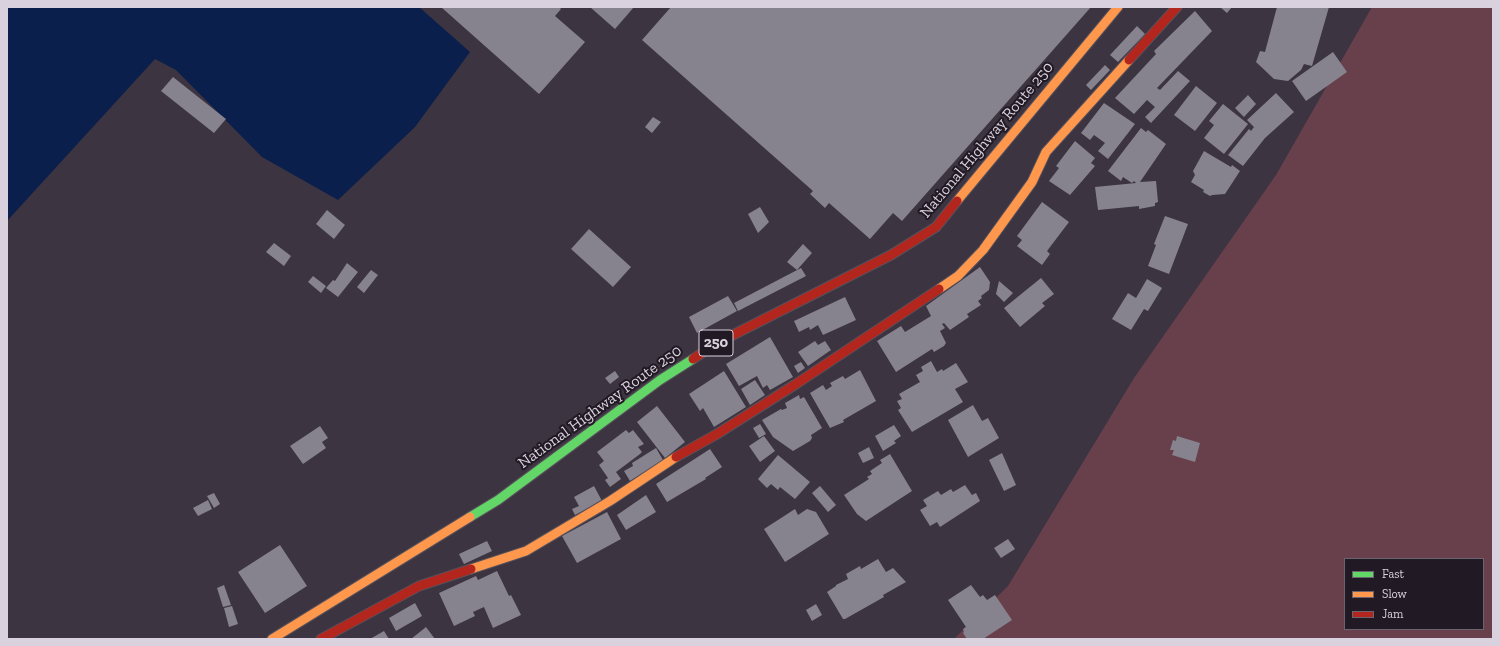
<!DOCTYPE html>
<html>
<head>
<meta charset="utf-8">
<style>
	body { margin:0 }
	#map { position:relative; width:1500px; height:646px; overflow:hidden; background:#3c3440; font-family:"Zilla Slab",serif }
	canvas { display:block }
	.frame { position:absolute; inset:0; border:8px solid #dad1df; pointer-events:none }
	.legend { position:absolute; left:1344px; top:558px; width:140px; height:72px; box-sizing:border-box; background:#211a24; border:1px solid #6b636f; margin:0; padding:5px 7px; list-style:none; font-size:12px; color:#dad1df }
	.legend li { display:flex; align-items:center; gap:8px; height:20px }
	.legend b { width:20px; border:1px solid #6b636f }
</style>
</head>
<body>
<div id="map">
<canvas width="1500" height="646"></canvas>
<div class="frame"></div>
<ul class="legend">
<li><b style="height:5px;background:#63d668"></b>Fast</li>
<li><b style="height:5px;background:#ff974d"></b>Slow</li>
<li><b style="height:5px;background:#b3261e"></b>Jam</li>
</ul>
</div>
<script>
const context = document.querySelector('canvas').getContext('2d');
context.lineJoin = 'round';
function fill(path, color) {
  context.fillStyle = color;
  context.fill(path, 'evenodd');
}
function toPath(rows) {
  const path = new Path2D();
  for (const r of rows) {
    path.moveTo(r[0], r[1]);
    for (let i = 2; i < r.length; i += 2) path.lineTo(r[i], r[i + 1]);
  }
  return path;
}
function stroke(path, color, width, dash) {
  context.strokeStyle = color;
  context.lineWidth = width;
  context.lineCap = dash ? 'butt' : 'round';
  context.setLineDash(dash || []);
  context.stroke(path);
}
function drawText(font, color, halo, rows, align = 'center') {
  context.font = font + ' "Zilla Slab",serif';
  context.lineWidth = 4;
  context.setLineDash([]);
  context.textBaseline = 'middle';
  context.strokeStyle = halo;
  context.fillStyle = color;
  for (const [text, x, y, turn = 0] of rows) {
    context.save();
    context.translate(x, y);
    context.rotate((+turn || 0) * Math.PI / 180);
    context.textAlign = isNaN(turn) ? turn : align;
    if (halo) context.strokeText(text, 0, 0);
    context.fillText(text, 0, 0);
    context.restore();
  }
}
const green = toPath([
	[1372,7,1493,7,1493,639,954,639,1008,586,1134,378,1276,175],
	[1345,559,1483,559,1483,629,1345,629]
]);
const water = toPath([
	[7,7,419,7,470,52,415,127,338,200,262,157,176,70,155,59,7,221]
]);
const building = toPath([
	[441,7,559,7,561,9,555,16,585,42,539,94],
	[590,7,634,7,615,29],
	[671,7,1091,7,902,221,893,213,870,239,829,203,825,208,810,194,813,191,642,40],
	[1220,7,1232,7,1227,13],
	[1277,7,1329,7,1312,66,1304,64,1301,70,1288,81,1274,79,1256,62,1260,51,1265,52],
	[1195,11,1212,31,1157,88,1160,90,1178,71,1190,81,1151,123,1145,117,1155,107,1147,100,1134,114,1115,98,1156,54,1154,51],
	[1137,26,1145,34,1118,62,1110,55],
	[1333,52,1347,72,1306,101,1292,81],
	[1105,65,1110,70,1091,90,1086,85],
	[173,77,226,119,214,133,161,91],
	[1196,86,1217,103,1195,131,1174,115],
	[1276,93,1294,112,1265,138,1243,166,1228,155,1249,129,1251,131,1254,127,1247,120],
	[1248,95,1256,104,1244,117,1235,108],
	[1104,103,1135,124,1108,159,1098,151,1105,143,1094,135,1090,140,1081,133],
	[1223,104,1248,124,1224,154,1204,138,1214,125,1209,121],
	[653,117,661,122,652,133,645,127],
	[1141,128,1146,132,1148,130,1166,144,1140,182,1156,181,1158,202,1155,203,1155,206,1139,209,1139,206,1098,210,1095,187,1136,183,1134,181,1132,183,1123,177,1121,181,1108,171],
	[1075,141,1095,158,1091,163,1095,166,1070,195,1049,181,1059,168,1056,166],
	[1204,151,1231,167,1232,165,1240,171,1225,194,1212,195,1210,196,1203,192,1204,190,1191,182,1195,175,1193,171],
	[1042,202,1069,222,1047,251,1050,254,1042,265,1017,246,1022,240,1017,236],
	[760,207,769,222,758,233,748,214],
	[327,210,345,225,334,239,316,224],
	[1165,216,1188,224,1169,274,1148,266,1156,245,1154,244],
	[589,229,631,267,613,287,571,249],
	[274,243,291,256,284,266,266,252],
	[803,244,812,253,797,270,787,262],
	[347,263,358,272,338,297,326,288,333,280,335,281],
	[980,267,990,282,989,290,981,296,982,298,978,301,981,305,967,314,969,317,950,330,944,323,942,324,945,328,940,331,946,343,944,346,934,352,932,349,896,372,877,341,901,326,905,332,931,316,926,306],
	[801,268,806,276,738,311,734,303],
	[371,270,378,275,364,293,357,287],
	[313,276,326,286,321,293,308,282],
	[1041,278,1054,294,1042,303,1045,306,1020,327,1004,308],
	[1147,279,1162,288,1148,311,1144,309,1131,330,1112,319,1128,293,1136,298],
	[999,281,1013,293,1004,302,996,294],
	[728,296,737,311,697,333,689,317],
	[845,297,856,320,823,335,818,325,810,330,809,327,799,332,794,321],
	[770,337,793,377,770,390,767,385,763,388,757,376,739,386,726,364],
	[815,341,818,345,825,341,831,350,808,366,798,352],
	[931,361,937,372,942,369,943,371,956,363,968,382,955,389,963,402,912,432,898,410,901,408,897,401,902,399,899,394,920,382,916,375,923,371,921,367],
	[801,362,805,368,798,373,794,366],
	[860,370,876,401,843,420,844,422,830,428,810,393,823,385,826,390,832,386,830,383,843,376,845,379],
	[615,371,619,377,610,384,605,378],
	[724,371,746,407,714,427,703,408,700,411,689,394],
	[755,380,765,395,750,405,741,389],
	[799,395,800,399,804,397,822,428,811,435,812,438,810,441,793,451,773,437,762,420,781,409,782,410,787,408,785,403],
	[973,405,982,421,988,418,999,438,968,457,948,420],
	[657,406,685,442,665,458,637,422],
	[760,424,766,434,759,438,753,428],
	[894,425,901,436,894,441,896,443,883,451,875,436],
	[320,426,328,438,322,442,326,448,303,464,290,446],
	[626,430,629,433,633,430,644,444,638,447,642,452,640,454,616,472,621,479,610,487,605,480,608,478,599,465,604,461,597,452],
	[764,436,775,451,760,462,749,446],
	[1177,436,1200,443,1195,462,1172,455,1174,450,1170,450,1173,440,1176,441],
	[869,447,874,458,863,463,858,453],
	[656,448,663,460,630,481,624,471,633,466,632,463],
	[710,449,722,467,705,478,706,479,667,502,656,484],
	[1002,453,1016,485,1004,491,989,460],
	[890,454,912,491,866,521,857,514,844,495,869,479,867,477,872,474,870,471,882,463,880,460],
	[778,455,810,482,795,499,780,487,778,490,771,484,767,488,758,479],
	[965,485,972,495,976,493,980,501,940,527,937,522,930,526,920,510,927,506,923,500,938,491,941,495,951,489,953,492],
	[594,486,602,501,575,515,572,509,579,506,574,497],
	[820,486,836,505,828,512,812,493],
	[214,493,220,504,214,508,207,496],
	[646,495,656,512,626,530,617,515],
	[208,500,212,509,198,516,193,508],
	[795,509,798,515,807,509,816,512,829,534,785,562,764,529],
	[607,512,621,539,577,563,562,536],
	[1008,539,1015,549,1001,558,994,548],
	[487,541,492,551,464,564,459,554],
	[280,545,307,586,265,613,238,572],
	[878,559,886,572,893,568,906,582,883,595,884,597,845,619,843,619,827,592,836,586,836,585,848,579,846,574,860,566,861,569],
	[497,571,509,596,511,595,521,615,493,628,484,607,473,612,475,616,454,626,439,593,476,576,478,580],
	[224,585,231,605,223,607,217,588],
	[971,585,980,597,983,595,987,600,995,595,1012,620,983,639,967,639,963,633,964,632,963,629,966,627,948,600],
	[415,603,422,616,396,631,389,618],
	[816,604,822,615,812,621,806,610],
	[232,606,238,624,229,627,224,608],
	[426,627,435,639,411,639],
	[384,631,389,639,370,639]
]);
const fast = toPath([
	[470,517,498,500,660,380,693,359]
]);
const slow = toPath([
	[957,201,1118,7],
	[939,289,958,276,983,250,1032,182,1046,152,1129,60],
	[471,569,526,551,610,501,676,457],
	[272,639,470,517]
]);
const jam = toPath([
	[1129,60,1177,7],
	[693,359,717,343,891,255,936,227,957,201],
	[676,457,717,434,796,384,939,289],
	[321,639,419,586,471,569]
]);
const shields = [
	[716,343,34]
];
const shieldNames = [
	["250",716,343]
];
const streetNames = [
	["National Highway Route 250",987,140,-50],
	["National Highway Route 250",600,407,-36]
];
fill(green, '#68404c');
fill(water, '#0b1f4d');
fill(building, '#87838e');
stroke(fast, '#57515b', 11);
stroke(slow, '#57515b', 11);
stroke(jam, '#57515b', 11);
stroke(fast, '#63d668', 9);
stroke(slow, '#ff974d', 9);
stroke(jam, '#b3261e', 9);
for (const [x, y, w] of shields) {
  const box = new Path2D();
  box.roundRect(x - w / 2, y - 13, w, 26, 3);
  context.fillStyle = '#211a24';
  context.fill(box);
  stroke(box, '#dad1df', 1);
}
drawText('bold 15px', '#dad1df', null, shieldNames);
drawText('16px', '#dad1df', '#211a24', streetNames);
</script>
</body>
</html>
